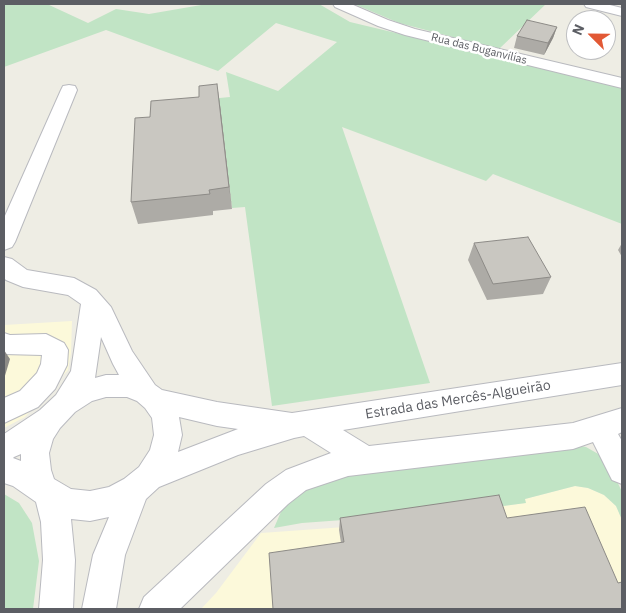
<!DOCTYPE html>
<html>
<head>
<meta charset="utf-8">
<style>
	body { margin:0 }
	#map { position:relative; width:626px; height:613px; overflow:hidden; background:#eeede4; font-family:"IBM Plex Sans",sans-serif }
	canvas { display:block }
	.frame { position:absolute; inset:0; border:5px solid #5c5e64; pointer-events:none }
	.north { position:absolute; left:566px; top:10px; width:50px; height:50px; box-sizing:border-box; background:#fff; border:1px solid #bebfc1; border-radius:50%; rotate:293deg; font-size:14px; font-weight:700; line-height:20px; text-align:center; color:#5c5e64 }
	.north::after { content:''; display:block; margin:auto; width:18px; height:22px; background:#e25935; clip-path:polygon(50% 0,100% 100%,50% 72%,0 100%) }
</style>
</head>
<body>
<div id="map">
<canvas width="626" height="613"></canvas>
<div class="frame"></div>
<div class="north">N</div>
</div>
<script>
const context = document.querySelector('canvas').getContext('2d');
context.lineJoin = 'round';
function fill(path, color) {
  context.fillStyle = color;
  context.fill(path, 'evenodd');
}
function toPath(rows) {
  const path = new Path2D();
  for (const r of rows) {
    path.moveTo(r[0], r[1]);
    for (let i = 2; i < r.length; i += 2) path.lineTo(r[i], r[i + 1]);
  }
  return path;
}
function stroke(path, color, width, dash) {
  context.strokeStyle = color;
  context.lineWidth = width;
  context.lineCap = dash ? 'butt' : 'round';
  context.setLineDash(dash || []);
  context.stroke(path);
}
function drawText(font, color, halo, rows, align = 'center') {
  context.font = font + ' "IBM Plex Sans",sans-serif';
  context.lineWidth = 5;
  context.setLineDash([]);
  context.textBaseline = 'middle';
  context.strokeStyle = halo;
  context.fillStyle = color;
  for (const [text, x, y, turn = 0] of rows) {
    context.save();
    context.translate(x, y);
    context.rotate((+turn || 0) * Math.PI / 180);
    context.textAlign = isNaN(turn) ? turn : align;
    if (halo) context.strokeText(text, 0, 0);
    context.fillText(text, 0, 0);
    context.restore();
  }
}
const commercial = toPath([
	[72,321,71,353,68,370,25,417,4,428,4,325],
	[575,486,588,488,604,495,616,506,622,519,622,609,201,609,216,593,261,533,345,527,525,503,525,499]
]);
const green = toPath([
	[4,4,47,4,88,23,116,9,149,14,207,4,319,4,350,22,622,87,622,224,493,174,486,181,342,127,430,383,272,406,245,207,232,208,220,106,157,104,230,97,226,72,278,91,337,42,276,23,218,71,106,30,4,67],
	[354,4,546,4,499,49,399,23],
	[570,444,586,447,600,455,610,466,622,492,622,520,616,506,604,495,588,488,575,486,525,499,526,503,345,527,343,520,302,523,274,528,286,500,316,482,364,468],
	[4,494,19,503,32,523,39,561,33,609,4,609]
]);
const minor = toPath([
	[333,4,351,4,388,20,415,29,622,78,622,88,405,35,378,26,335,7,333,4],
	[584,4,606,4,622,8,622,16,586,7,584,4],
	[69,85,75,86,77,90,15,242,12,247,4,250,4,218,61,90,63,86,69,85],
	[4,257,12,259,27,270,74,278,96,290,111,307,132,351,155,385,162,390,217,402,292,413,622,363,622,385,343,430,369,446,573,423,622,408,622,432,618,434,622,441,622,484,612,480,593,442,573,449,348,476,306,490,288,504,180,609,139,609,144,597,266,484,286,470,331,453,304,436,294,438,238,455,159,487,146,499,125,555,116,609,82,609,93,555,109,517,90,521,71,519,75,560,73,609,39,609,43,560,41,522,36,502,13,486,4,483,4,434,40,410,56,395,71,371,81,304,68,295,23,287,6,280,4,278,4,257],
	[101,337,113,364,119,375,106,375,95,378,101,337],
	[106,397,127,397,137,401,145,408,152,418,154,435,150,450,139,467,124,479,109,487,90,491,71,489,54,479,51,470,49,453,53,439,60,428,75,412,92,401,106,397],
	[179,417,217,426,238,429,178,452,182,435,179,417],
	[21,454,21,461,13,458,14,457,21,454],
	[4,333,10,335,46,334,64,343,68,350,67,365,55,389,38,407,4,423,4,398,20,391,37,373,41,364,42,355,4,354,4,333]
]);
const wall = toPath([
	[557,27,553,38,544,55,514,48,517,36],
	[220,105,232,209,213,211,213,215,138,224,131,202,150,117],
	[474,243,551,277,543,294,487,300,468,260],
	[622,243,622,257,618,250],
	[340,518,507,518,618,583,622,609,341,543,339,530]
]);
const shadedWall = toPath([
	[557,27,553,38,544,55,548,43],
	[217,84,220,105,232,209,229,187],
	[4,350,10,359,4,379]
]);
const building = toPath([
	[527,20,557,27,548,43,517,36,527,20],
	[217,84,229,187,209,190,210,194,131,202,135,118,150,117,151,101,199,97,199,86,217,84],
	[528,237,551,277,493,284,474,243,528,237],
	[499,495,507,518,585,507,618,583,622,582,622,609,273,609,269,553,344,542,340,518,499,495]
]);
const farStreetnames = [
	["Rua das Buganvílias",479,49,14]
];
const streetNames = [
	["Estrada das Mercês-Algueirão",458,400,-9]
];
fill(commercial, '#fcf9da');
fill(green, '#c1e4c5');
stroke(minor, '#b9babf', 2);
fill(minor, '#fff');
fill(wall, '#adaba6');
fill(shadedWall, '#8d8b87');
fill(building, '#c9c7c1');
stroke(building, '#8d8b87', 1);
drawText('11px', '#5c5e64', '#fff', farStreetnames);
drawText('14px', '#5c5e64', '#fff', streetNames);
</script>
</body>
</html>
